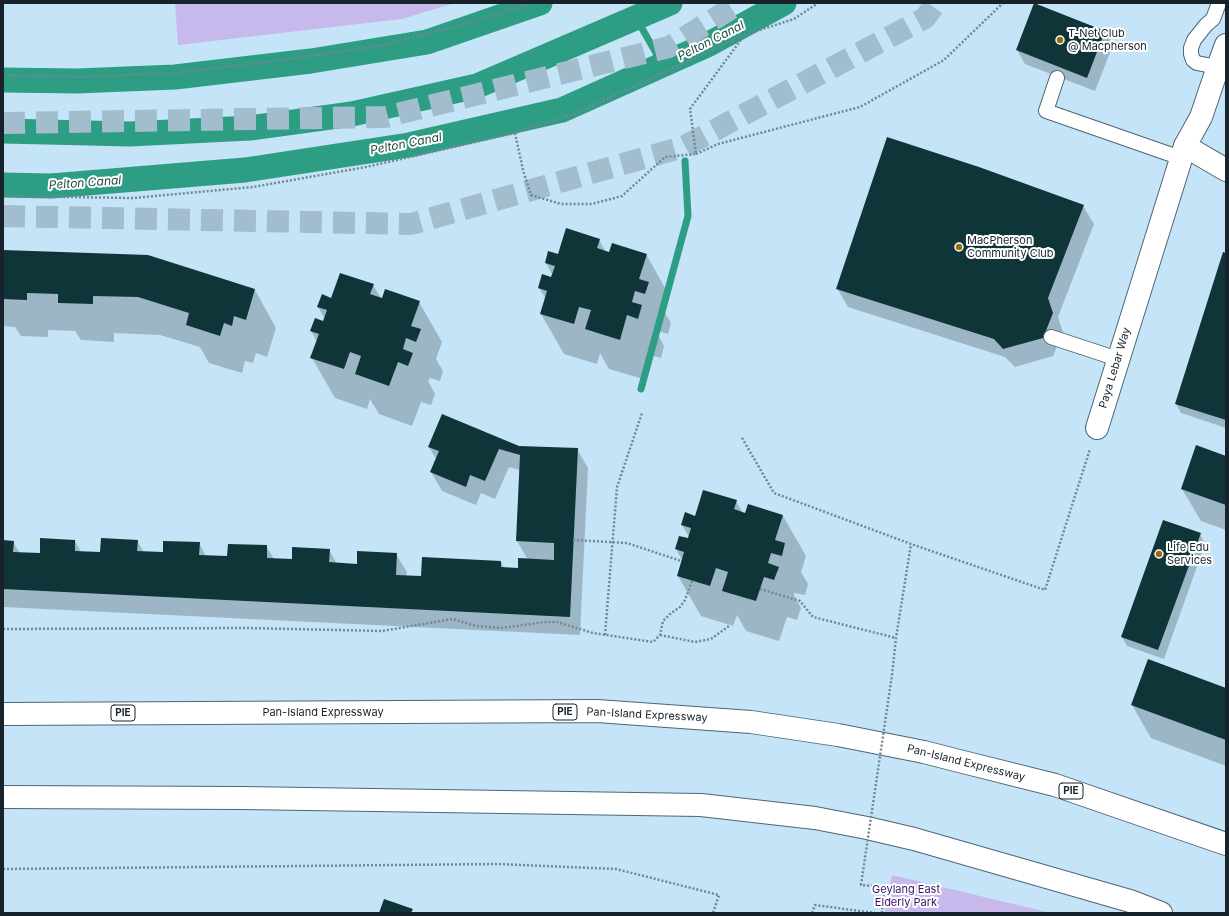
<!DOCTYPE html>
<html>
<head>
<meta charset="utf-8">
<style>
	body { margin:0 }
	#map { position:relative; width:1229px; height:916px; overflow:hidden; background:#c5e4f7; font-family:Inter,sans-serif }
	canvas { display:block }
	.frame { position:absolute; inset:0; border:4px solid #17222a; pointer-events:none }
</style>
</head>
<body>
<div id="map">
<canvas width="1229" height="916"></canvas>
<div class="frame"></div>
</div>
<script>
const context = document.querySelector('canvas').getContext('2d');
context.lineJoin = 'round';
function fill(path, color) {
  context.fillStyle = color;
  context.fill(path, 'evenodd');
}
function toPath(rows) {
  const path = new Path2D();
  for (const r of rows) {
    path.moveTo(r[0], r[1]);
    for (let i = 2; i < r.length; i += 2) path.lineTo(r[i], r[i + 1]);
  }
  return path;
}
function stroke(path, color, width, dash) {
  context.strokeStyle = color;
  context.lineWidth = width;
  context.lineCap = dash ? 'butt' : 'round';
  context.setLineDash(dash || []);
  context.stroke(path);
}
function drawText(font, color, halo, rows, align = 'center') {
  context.font = font + ' Inter,sans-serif';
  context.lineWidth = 4;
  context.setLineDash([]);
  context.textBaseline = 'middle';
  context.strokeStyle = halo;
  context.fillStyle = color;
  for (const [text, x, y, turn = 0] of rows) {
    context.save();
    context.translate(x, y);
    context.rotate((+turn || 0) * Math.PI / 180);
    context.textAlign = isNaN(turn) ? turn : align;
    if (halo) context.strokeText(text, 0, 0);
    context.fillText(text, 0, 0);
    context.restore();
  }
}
const green = toPath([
	[175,3,455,3,402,19,178,45],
	[892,875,1051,913,895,913,885,912]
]);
const shadow = toPath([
	[1105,31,1113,45,1095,91,1025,64,1017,50],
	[1083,206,1094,224,1058,317,1063,332,1053,356,1015,367,1005,357,848,307,837,288],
	[599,240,606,252,646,254,669,295,664,311,671,323,668,334,658,331,657,333,664,346,661,358,650,355,643,379,609,369,600,353,597,364,564,354,541,314,546,299,539,288,552,278,553,276,546,263,549,252,559,255],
	[3,251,255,290,276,328,267,357,256,353,253,363,245,361,242,373,209,363,200,347,160,335,114,333,114,342,81,340,75,331,48,330,48,337,21,336,15,327,3,326],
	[1226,254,1226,428,1181,413,1176,404],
	[373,285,381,298,419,302,442,342,436,359,443,371,440,381,430,378,428,381,435,394,431,405,421,402,412,426,379,414,370,399,367,409,335,398,312,358,317,342,311,331,324,322,325,319,318,307,332,299],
	[429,447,518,447,577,449,588,468,580,635,3,607,3,541,13,542,20,553,41,554,75,541,81,552,101,553,137,541,144,552,163,553,199,543,206,556,228,557,266,546,274,559,293,560,329,550,337,564,358,565,396,554,407,572,406,577,422,577,501,562,504,568,519,569,528,560,517,541,520,470,509,467,495,499,481,493,476,505,442,491,431,472,436,459],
	[1226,457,1226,530,1201,521,1182,489],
	[736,501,743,513,783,516,806,556,801,572,808,584,805,595,794,593,794,595,801,608,797,620,787,617,779,641,746,631,737,615,733,626,701,616,678,576,682,560,676,549,688,540,689,537,682,525,696,517],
	[1200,534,1205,544,1164,659,1127,646,1122,637],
	[1226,689,1226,766,1151,738,1132,705]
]);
const stream = toPath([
	[636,18,663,65],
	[641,389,688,216,685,161]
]);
const canal = toPath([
	[3,80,77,81,175,77,311,61,427,42,540,3],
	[3,131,130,134,250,128,352,114,477,86,670,3],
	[3,185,51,186,245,170,409,145,562,110,709,44,784,3]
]);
const building = toPath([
	[1034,3,1105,31,1087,78,1016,50],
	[887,137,979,167,1084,205,1048,298,1053,313,1043,338,1003,349,994,339,836,289],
	[566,228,600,239,597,248,609,252,612,243,647,254,639,279,649,282,645,294,635,291,632,302,642,305,638,319,627,315,620,340,585,329,591,310,579,307,574,324,540,314,547,291,538,288,542,274,551,277,555,266,545,263,548,251,558,254],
	[3,250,148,255,255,289,246,320,234,316,232,326,224,323,220,336,186,325,189,313,138,297,93,296,93,304,58,303,58,294,27,293,27,300,3,299],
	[1223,252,1226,253,1226,420,1175,404],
	[340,273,374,284,370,294,382,298,385,289,420,301,411,326,421,329,416,342,406,338,403,349,413,353,408,366,398,362,389,386,355,374,361,356,350,352,344,369,310,358,319,334,310,331,315,318,323,321,327,310,317,307,322,294,331,298],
	[442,414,519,446,578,448,570,617,3,589,3,540,14,541,13,552,40,553,40,538,75,540,75,551,100,552,101,538,138,540,137,551,163,552,163,541,200,542,199,555,227,556,228,544,267,545,267,558,292,559,292,547,330,549,329,562,357,564,357,551,397,553,396,575,421,576,422,557,501,561,501,567,518,568,518,558,554,560,554,543,516,541,520,455,499,449,485,481,470,475,466,487,430,472,439,451,428,447],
	[1196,445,1226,456,1226,505,1181,489],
	[703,490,737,500,734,509,745,513,748,504,783,515,775,540,785,543,782,556,771,553,768,563,779,567,774,580,764,577,756,601,722,591,728,572,716,568,710,586,677,576,684,552,675,549,679,536,688,538,691,528,681,525,685,512,695,516],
	[1163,520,1201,533,1158,650,1121,637],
	[1148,659,1226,688,1226,740,1131,705],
	[384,899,413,909,411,913,379,913]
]);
const highwayTunnel = toPath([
	[3,123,385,117,669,47,740,3],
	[3,216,411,224,683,147,925,18,936,3]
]);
const path = toPath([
	[3,75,81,77,174,73,266,62,374,47,477,21,530,3],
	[515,133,523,170,531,195,561,204,592,204,622,196,665,157,696,154,690,109,743,37],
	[696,154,718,144,860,107,944,60,1003,3],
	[3,196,133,198,253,187,366,167,515,133,576,113,744,35,794,19,818,3],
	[742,438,774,493,911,544,1045,590,1090,449],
	[573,540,627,543,681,561],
	[760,589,800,601,813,617,896,638],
	[3,629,246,628,382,631,453,619,476,626,502,628,545,622,557,622,593,633,653,642,660,635,663,621,670,614,680,607,685,600,692,581],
	[605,635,617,487,642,413],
	[660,635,695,642,711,639,729,626],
	[892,675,896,638,911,544],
	[3,869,498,864,616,869,719,895,713,913],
	[812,913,815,905,875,913],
	[882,913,885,887]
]);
const lane = toPath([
	[1219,3,1213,19,1206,25,1194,40,1191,48,1191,54,1193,60,1197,63,1212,66,1219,64],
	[1057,78,1046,111,1181,158],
	[1051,337,1118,359]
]);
const street = toPath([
	[1097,428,1185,146]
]);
const secondary = toPath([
	[1226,45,1219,64,1201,117,1185,146,1226,170]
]);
const highway = toPath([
	[3,714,597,711,751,722,838,735,924,752,959,761,1055,785,1226,844],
	[3,797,242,798,701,805,815,818,867,828,914,839,1130,901,1161,913]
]);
const pathBridge = toPath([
	[885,887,861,885,892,675]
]);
const markers = [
	[1060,40,4,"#956b17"],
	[959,247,4,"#956b17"],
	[1159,554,4,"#956b17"]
];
const shields = [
	[565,712,24],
	[123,713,24],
	[1071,791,24]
];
const shieldNames = [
	["PIE",565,712],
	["PIE",123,713],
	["PIE",1071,791]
];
const poiNames = [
	["T-Net Club",1068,34],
	["@ Macpherson",1068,47],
	["MacPherson",967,241],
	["Community Club",967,254],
	["Life Edu",1167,548],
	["Services",1167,561]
];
const streetNames = [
	["Paya Lebar Way",1115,368,-73],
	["Pan-Island Expressway",323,713],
	["Pan-Island Expressway",647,715,3],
	["Pan-Island Expressway",966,763,14]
];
const parkNames = [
	["Geylang East",906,890],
	["Elderly Park",906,903]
];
const waterNames = [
	["Pelton Canal",711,41,-27],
	["Pelton Canal",406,144,-11],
	["Pelton Canal",85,183,-4]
];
fill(green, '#c8b9ed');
fill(shadow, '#0003');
stroke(stream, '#2d9e83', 7);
stroke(canal, '#2d9e83', 25);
fill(building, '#103539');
stroke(highwayTunnel, '#a2bdce', 22, [22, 11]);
stroke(lane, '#4b6777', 16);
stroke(street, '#4b6777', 24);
stroke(secondary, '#4b6777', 24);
stroke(highway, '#4b6777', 24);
stroke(path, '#718795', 2.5, [2, 2]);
stroke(lane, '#fff', 14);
stroke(street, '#fff', 22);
stroke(secondary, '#fff', 22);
stroke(highway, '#fff', 22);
stroke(pathBridge, '#718795', 2.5, [2, 2]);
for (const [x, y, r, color] of markers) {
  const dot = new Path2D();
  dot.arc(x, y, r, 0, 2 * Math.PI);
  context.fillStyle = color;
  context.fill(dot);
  stroke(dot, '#fff', 1.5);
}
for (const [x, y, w] of shields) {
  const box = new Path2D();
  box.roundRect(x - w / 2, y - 8, w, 16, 3);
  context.fillStyle = '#fff';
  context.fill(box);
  stroke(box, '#17222a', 1);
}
drawText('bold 10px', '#17222a', null, shieldNames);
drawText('11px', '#17222a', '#fff', poiNames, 'left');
drawText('11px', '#17222a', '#fff', streetNames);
drawText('11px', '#3a1369', '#fff', parkNames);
drawText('italic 12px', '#1f4d41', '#fff', waterNames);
</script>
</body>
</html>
